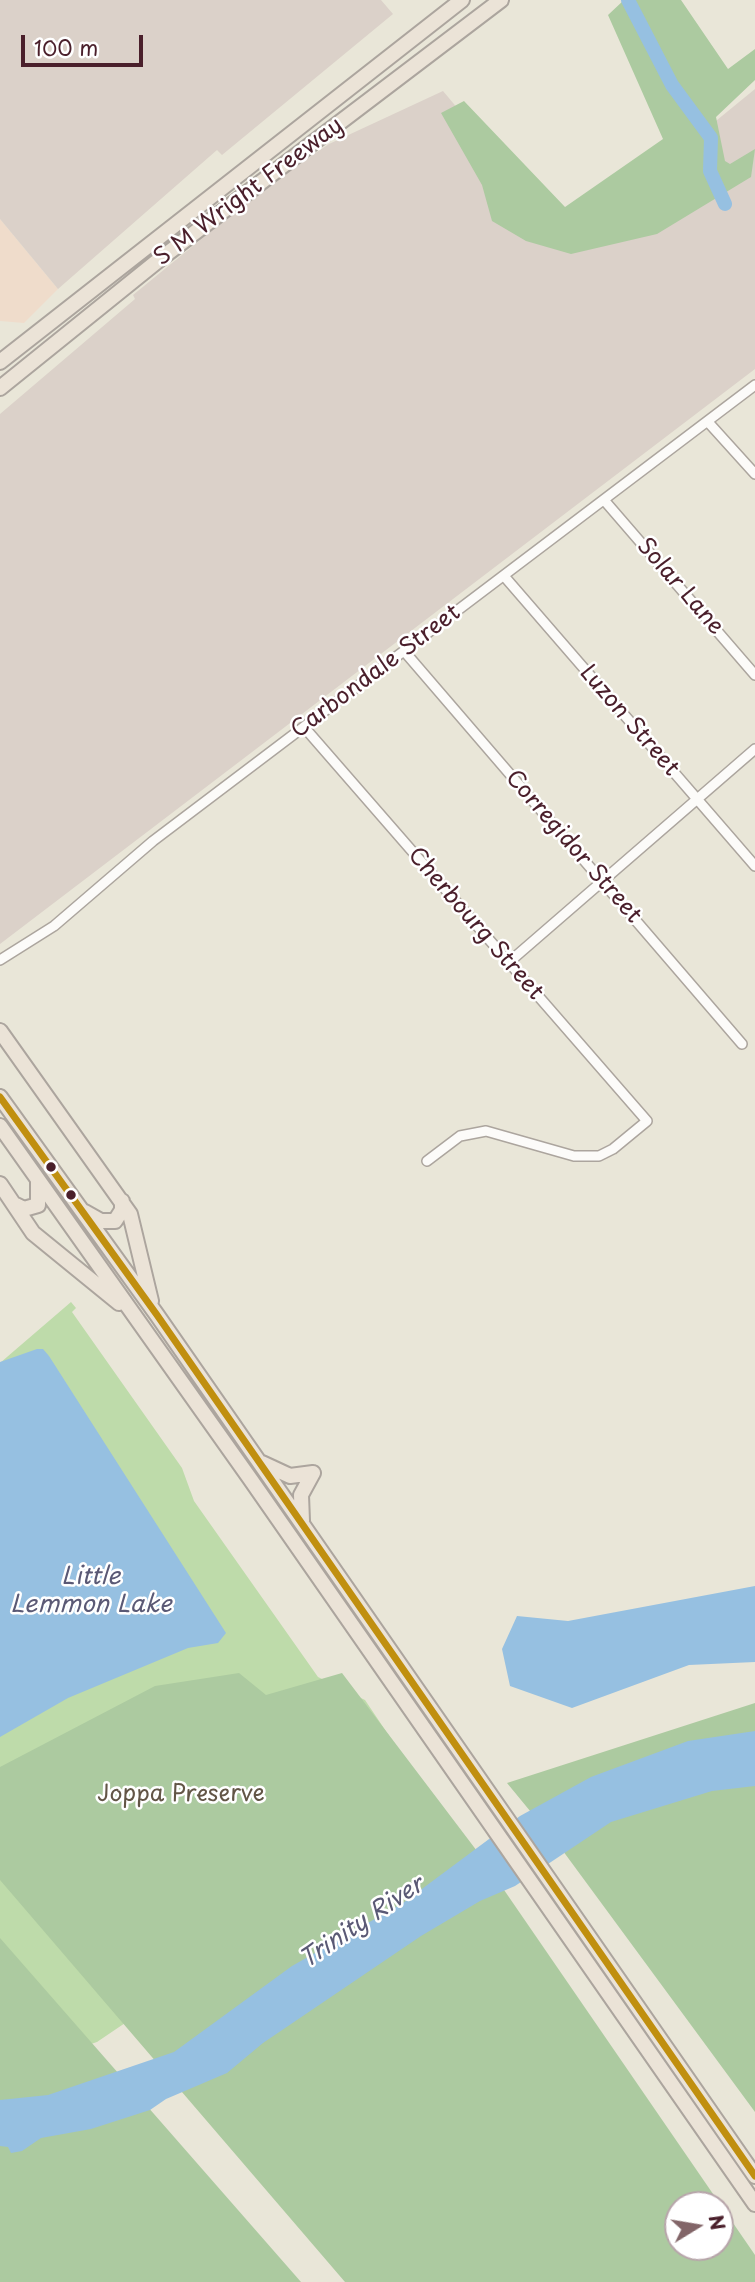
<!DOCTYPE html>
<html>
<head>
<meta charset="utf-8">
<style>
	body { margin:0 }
	#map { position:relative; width:755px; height:2282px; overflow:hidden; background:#e9e6d8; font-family:"Playpen Sans",sans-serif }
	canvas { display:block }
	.north { position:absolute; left:664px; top:2191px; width:70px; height:70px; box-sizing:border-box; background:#fff; border:2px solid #b7a5aa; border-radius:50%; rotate:79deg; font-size:19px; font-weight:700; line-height:28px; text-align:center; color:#4a1f2b }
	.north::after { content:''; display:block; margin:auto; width:24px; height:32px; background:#826568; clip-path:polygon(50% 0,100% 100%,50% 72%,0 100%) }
	.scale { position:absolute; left:21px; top:35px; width:122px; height:32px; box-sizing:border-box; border:4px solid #4a1f2b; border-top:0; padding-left:9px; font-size:21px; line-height:24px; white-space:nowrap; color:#4a1f2b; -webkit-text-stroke:5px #fff; paint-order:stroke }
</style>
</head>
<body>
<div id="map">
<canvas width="755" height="2282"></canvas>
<div class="north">N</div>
<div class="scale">100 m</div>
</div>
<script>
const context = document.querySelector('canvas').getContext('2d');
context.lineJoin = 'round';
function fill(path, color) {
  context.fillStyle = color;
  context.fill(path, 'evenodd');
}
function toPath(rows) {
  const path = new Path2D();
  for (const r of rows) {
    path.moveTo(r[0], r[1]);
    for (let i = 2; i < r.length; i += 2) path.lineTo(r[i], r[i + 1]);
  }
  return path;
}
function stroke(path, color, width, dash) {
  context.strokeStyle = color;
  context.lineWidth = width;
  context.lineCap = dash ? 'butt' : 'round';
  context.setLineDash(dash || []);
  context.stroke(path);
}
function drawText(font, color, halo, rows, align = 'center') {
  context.font = font + ' "Playpen Sans",sans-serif';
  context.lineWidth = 5;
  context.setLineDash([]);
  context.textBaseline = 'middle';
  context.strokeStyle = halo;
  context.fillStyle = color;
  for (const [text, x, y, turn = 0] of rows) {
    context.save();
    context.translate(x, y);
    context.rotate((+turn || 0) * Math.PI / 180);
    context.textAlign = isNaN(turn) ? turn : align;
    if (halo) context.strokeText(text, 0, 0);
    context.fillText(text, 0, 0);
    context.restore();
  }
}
const built = toPath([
	[0,219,58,289,24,323,0,321]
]);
const industrial = toPath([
	[0,0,381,0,393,14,222,155,217,150,58,289,0,219],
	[755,89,755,369,0,944,0,414,135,299,133,295,265,187,329,144,443,91,569,241]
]);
const green = toPath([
	[71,1302,76,1308,72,1312,182,1468,194,1501,318,1677,365,1700,457,1837,128,2021,97,2042,23,2067,0,2069,0,1363]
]);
const forest = toPath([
	[624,0,681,0,728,69,755,49,755,80,716,117,725,161,730,164,755,149,751,177,657,234,571,254,526,241,492,221,482,185,441,113,464,101,565,207,663,139,608,15],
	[239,1673,266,1695,342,1673,480,1855,755,2255,755,2282,345,2282,0,1880,0,1767,155,1686],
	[678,2205,720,2205,720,2247,678,2247],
	[755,1703,755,2112,563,1851,507,1783],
	[0,1938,301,2282,0,2282]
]);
const water = toPath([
	[37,1349,43,1349,49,1356,226,1633,218,1643,188,1648,68,1698,0,1737,0,1362],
	[755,1586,755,1662,689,1665,572,1708,510,1686,502,1649,517,1616,568,1621],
	[755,1731,755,1786,712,1791,611,1822,515,1886,480,1901,421,1936,263,2043,227,2073,166,2099,150,2110,91,2129,41,2138,22,2151,11,2153,8,2147,0,2146,0,2100,48,2095,174,2052,292,1966,403,1903,520,1816,591,1777,688,1741]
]);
const river = toPath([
	[628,0,672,85,711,138,710,171,725,204]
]);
const street = toPath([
	[708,422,755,474],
	[604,500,755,675],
	[504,576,755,866],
	[404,651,742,1044],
	[304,727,647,1121,613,1149,599,1156,574,1156,486,1131,460,1136,427,1161],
	[0,960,54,926,153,841,755,385],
	[508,963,755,749]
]);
const primary = toPath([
	[0,362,462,0],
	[0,388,160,259,501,0],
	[0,1031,130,1214,151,1301],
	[0,1097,157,1315,755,2176],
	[0,1126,251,1480,755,2204],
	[0,1184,33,1233,119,1303],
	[16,1205,24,1209,38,1205,38,1182],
	[85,1212,101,1221,115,1221,122,1210,122,1201],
	[262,1463,290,1476,313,1473],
	[302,1521,301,1495,313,1473]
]);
const bus1 = toPath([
	[0,1097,157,1315,755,2176]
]);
const markers = [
	[51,1167,6,"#4a1f2b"],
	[71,1195,6,"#4a1f2b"]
];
const streetNames = [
	["S M Wright Freeway",249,192,-37],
	["Solar Lane",680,587,49],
	["Carbondale Street",376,672,-37],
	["Luzon Street",629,721,49],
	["Corregidor Street",573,847,49],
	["Cherbourg Street",475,924,49]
];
const parkNames = [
	["Joppa Preserve",181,1795]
];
const waterNames = [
	["Little",91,1577],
	["Lemmon Lake",91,1605],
	["Trinity River",362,1923,-34]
];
fill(built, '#efdccb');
fill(industrial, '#dbd1c9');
fill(green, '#bedbaa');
fill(forest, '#accaa0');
fill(water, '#96c0e1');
stroke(river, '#96c0e1', 14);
stroke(street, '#aca59e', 12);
stroke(primary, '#aca59e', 18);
stroke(street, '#fcfbf9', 9);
stroke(primary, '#ebe3d7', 14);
stroke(bus1, '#c08f0f', 7);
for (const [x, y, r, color] of markers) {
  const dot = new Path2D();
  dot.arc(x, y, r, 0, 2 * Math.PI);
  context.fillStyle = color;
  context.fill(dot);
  stroke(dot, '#fff', 2.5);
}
drawText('23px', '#4a1f2b', '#fff', streetNames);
drawText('23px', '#625546', '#fff', parkNames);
drawText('italic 24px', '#5a5975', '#fff', waterNames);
</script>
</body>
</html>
